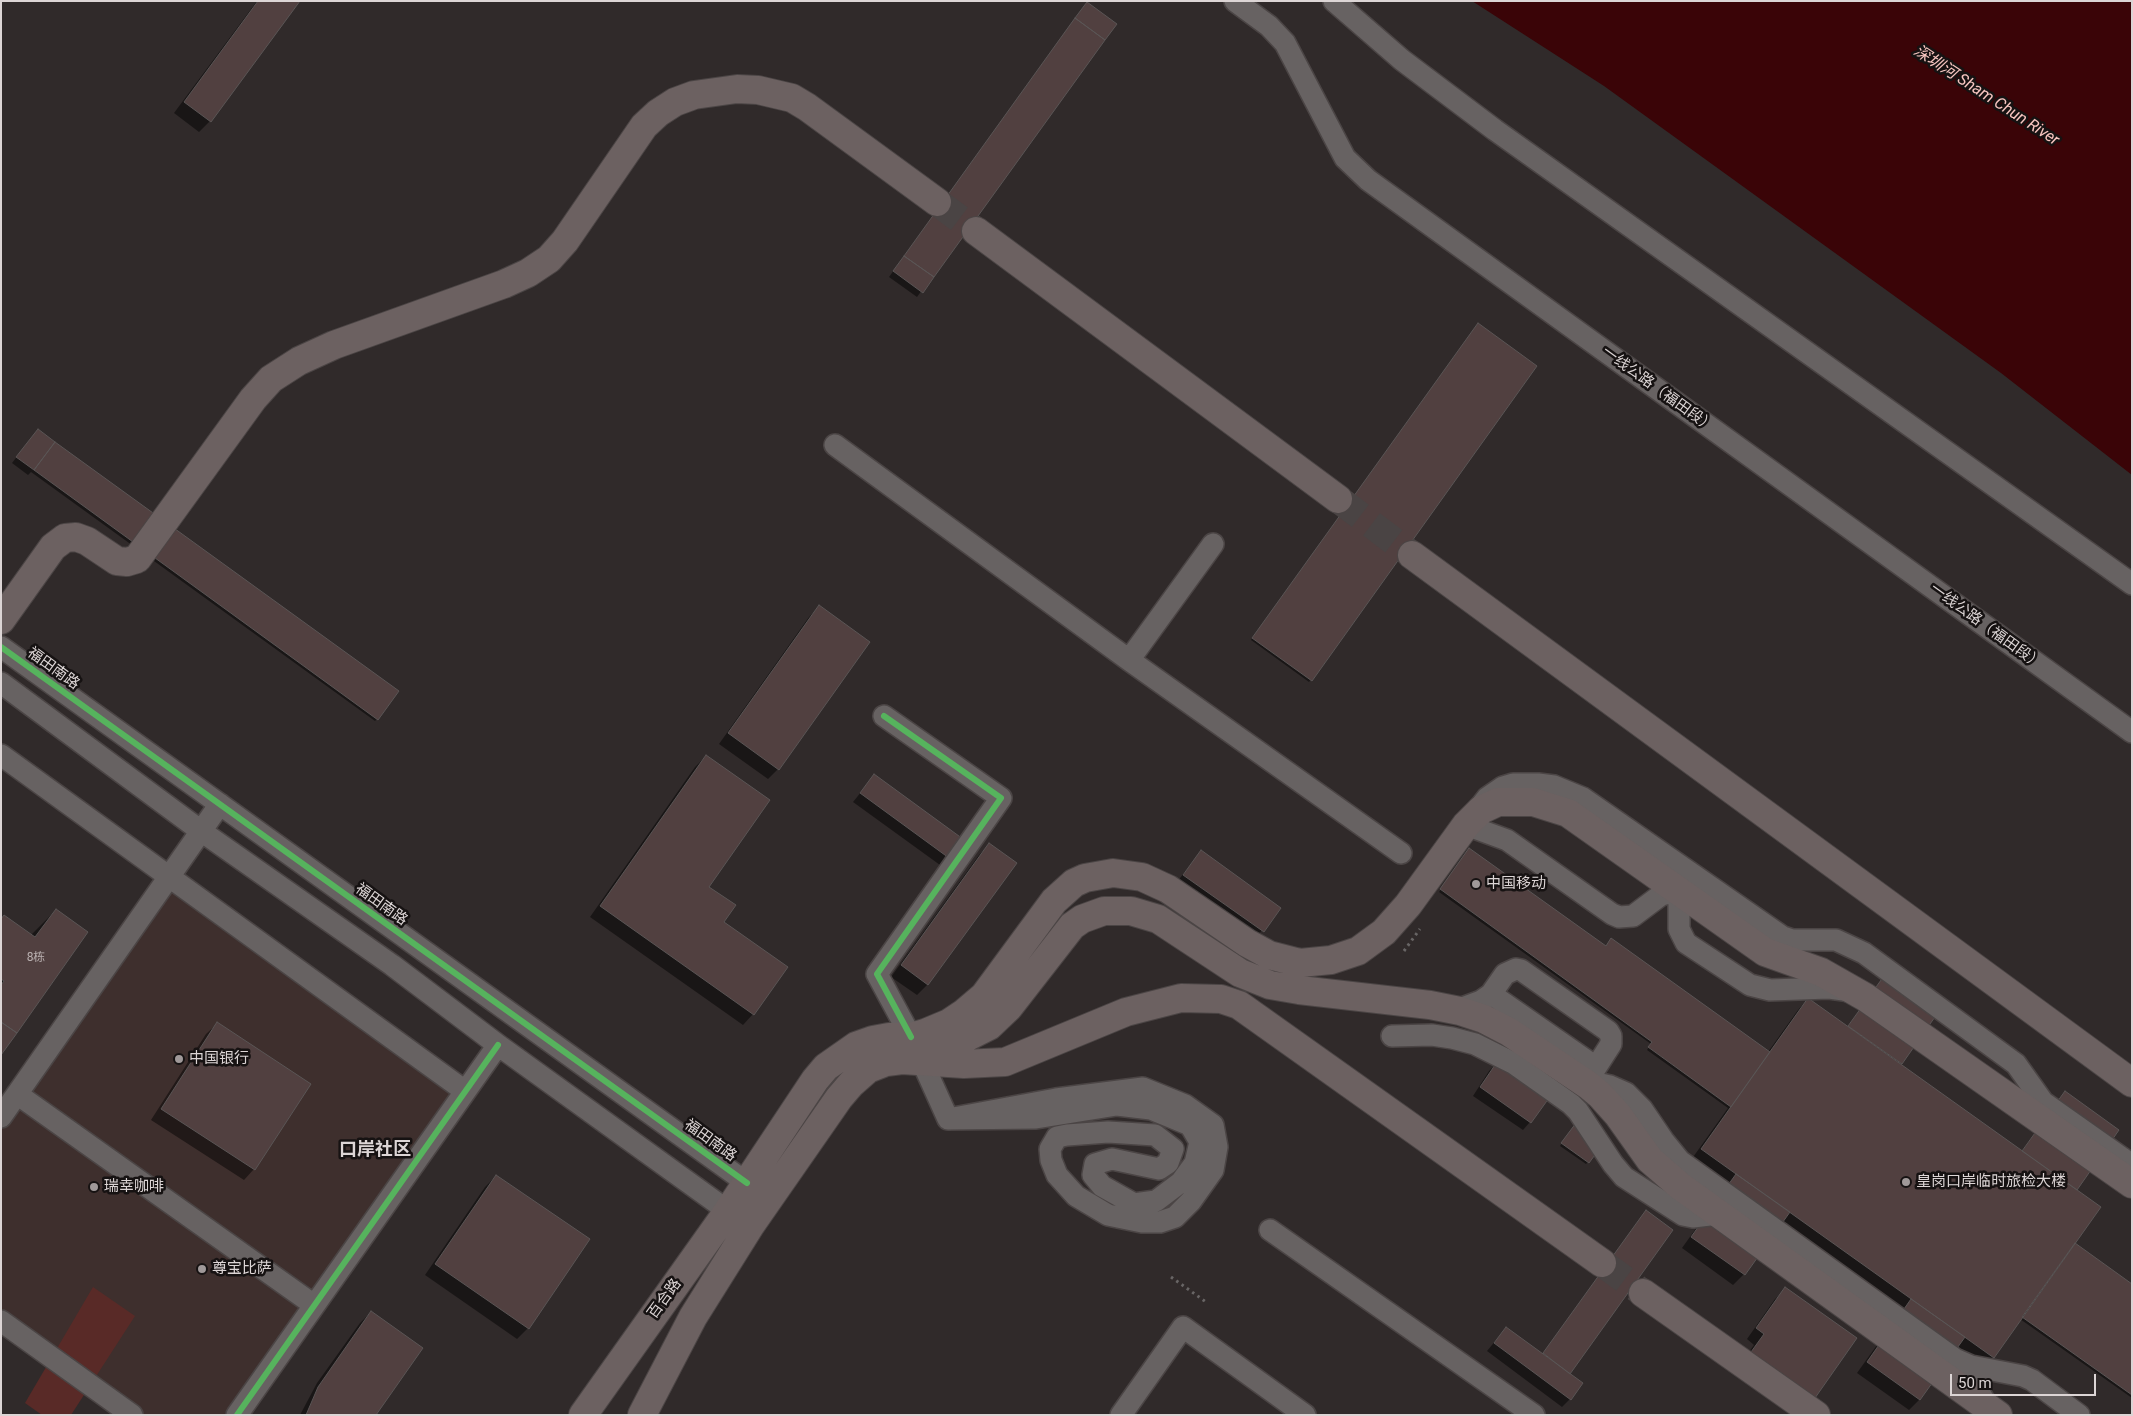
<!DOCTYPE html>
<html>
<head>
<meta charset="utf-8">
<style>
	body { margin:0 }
	#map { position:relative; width:2133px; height:1416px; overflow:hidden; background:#302a2a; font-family:Roboto,sans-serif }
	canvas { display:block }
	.frame { position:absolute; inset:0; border:2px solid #dcd5d5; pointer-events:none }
	.scale { position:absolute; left:1950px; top:1374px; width:146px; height:22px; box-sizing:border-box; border:2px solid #dcd5d5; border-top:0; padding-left:6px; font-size:15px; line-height:18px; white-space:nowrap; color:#dcd5d5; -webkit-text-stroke:4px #161212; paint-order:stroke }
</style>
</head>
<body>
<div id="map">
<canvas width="2133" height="1416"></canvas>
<div class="frame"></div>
<div class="scale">50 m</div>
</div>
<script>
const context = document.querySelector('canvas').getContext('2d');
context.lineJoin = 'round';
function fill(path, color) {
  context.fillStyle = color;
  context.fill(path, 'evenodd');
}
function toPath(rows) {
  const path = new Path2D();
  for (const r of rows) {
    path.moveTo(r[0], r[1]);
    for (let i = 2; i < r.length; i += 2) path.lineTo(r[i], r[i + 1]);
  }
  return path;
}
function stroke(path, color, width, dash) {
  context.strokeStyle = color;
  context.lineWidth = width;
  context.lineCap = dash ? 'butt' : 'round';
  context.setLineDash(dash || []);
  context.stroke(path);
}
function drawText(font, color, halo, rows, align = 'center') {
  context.font = font + ' Roboto,"Noto Sans SC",sans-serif';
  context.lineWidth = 5;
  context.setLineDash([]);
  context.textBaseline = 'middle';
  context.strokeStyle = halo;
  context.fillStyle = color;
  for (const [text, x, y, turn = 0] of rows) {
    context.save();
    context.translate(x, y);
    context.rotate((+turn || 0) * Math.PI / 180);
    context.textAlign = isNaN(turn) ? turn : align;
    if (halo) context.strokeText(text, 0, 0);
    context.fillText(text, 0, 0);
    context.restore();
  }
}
const built = toPath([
	[168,878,465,1091,237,1415,132,1415,1,1321,1,1117]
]);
const green = toPath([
	[93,1287,135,1316,71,1415,42,1415,25,1403]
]);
const water = toPath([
	[1472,1,2132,1,2132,475,2001,373,1604,86]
]);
const shadow = toPath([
	[257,1,299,1,210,121,199,132,174,113],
	[1087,3,1115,24,917,297,889,277],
	[1476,327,1536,366,1309,682,1251,640],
	[33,436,377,719,375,721,31,472,28,475,12,463],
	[819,607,778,769,768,779,719,744,809,617],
	[706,756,707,887,753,1014,743,1025,590,917,695,767],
	[874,776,948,858,940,865,853,802],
	[989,845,1015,863,927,985,917,995,891,977,979,855],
	[1201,852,1279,908,1255,939,1176,883],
	[1467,852,1605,948,1768,1052,1798,1010,1808,999,1847,1027,1884,977,1936,1014,1899,1065,2021,1152,2057,1101,2065,1093,2075,1190,2074,1244,2132,1285,2132,1398,2020,1319,1993,1357,1982,1368,1956,1348,1919,1400,1909,1410,1857,1373,1902,1310,1780,1223,1744,1274,1733,1285,1682,1248,1727,1185,1691,1160,1728,1108,1647,1050,1651,1044,1439,892],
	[56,910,1,1053,1,920,31,935],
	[217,1024,254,1169,244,1180,151,1120,206,1034],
	[1497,1063,1530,1122,1523,1130,1473,1096,1489,1071],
	[1583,1114,1588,1162,1586,1164,1560,1146],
	[496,1176,528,1328,517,1339,425,1275,485,1187],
	[1644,1214,1569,1374,1570,1399,1562,1407,1487,1351,1506,1328,1542,1355],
	[1786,1289,1814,1397,1741,1363,1754,1345,1747,1339,1775,1299],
	[371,1312,375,1415,300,1415,317,1383,360,1323]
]);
const building = toPath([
	[258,1,300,1,211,122,184,102,258,1],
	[1087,2,1117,24,1105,40,1075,18,1087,2],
	[1075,18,1105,40,934,277,904,256,1075,18],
	[904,256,934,277,923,293,893,271,904,256],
	[1478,323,1537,366,1312,681,1252,638,1478,323],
	[38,429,55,442,34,470,16,457,38,429],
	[55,442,399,691,378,720,34,470,55,442],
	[819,605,870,642,779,770,728,733,819,605],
	[706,755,770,800,709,887,736,905,724,922,788,967,754,1015,600,906,706,755],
	[874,774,963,839,949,858,860,793,874,774],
	[989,843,1017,863,928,985,901,965,989,843],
	[1469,848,1606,946,1611,938,1770,1052,1731,1107,1648,1047,1652,1042,1440,889,1469,848],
	[1201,850,1281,908,1264,932,1183,875,1201,850],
	[56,909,88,932,17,1033,1,1022,1,985,4,981,1,979,1,919,4,915,35,937,56,909],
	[1884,976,1937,1014,1902,1064,1848,1026,1884,976],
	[1808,998,2101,1207,1994,1358,1701,1149,1808,998],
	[1,1022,17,1033,1,1055,1,1022],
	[217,1022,311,1084,255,1170,161,1109,217,1022],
	[1497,1062,1549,1098,1531,1123,1480,1087,1497,1062],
	[2065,1091,2119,1130,2077,1190,2022,1151,2065,1091],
	[1585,1111,1605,1141,1589,1163,1561,1143,1585,1111],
	[1736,1174,1790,1212,1745,1275,1691,1237,1736,1174],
	[496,1175,590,1239,529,1329,435,1264,496,1175],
	[1646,1210,1673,1230,1570,1374,1543,1353,1646,1210],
	[2075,1243,2132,1284,2132,1395,2022,1317,2075,1243],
	[1785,1287,1857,1338,1815,1398,1751,1352,1764,1334,1756,1328,1785,1287],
	[1911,1299,1965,1337,1920,1400,1867,1362,1911,1299],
	[371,1311,423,1348,376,1415,306,1415,318,1387,371,1311],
	[1506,1327,1583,1383,1571,1400,1494,1343,1506,1327]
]);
const majorTunnel = toPath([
	[937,202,976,231],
	[1338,499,1412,555],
	[1602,1263,1643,1293]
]);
const path = toPath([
	[1404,951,1420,929],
	[1171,1277,1206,1302]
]);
const minor = toPath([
	[1235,1,1269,26,1285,43,1345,158,1368,180,2132,732],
	[1334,1,1402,60,1495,130,2132,584],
	[835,445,1129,660,1401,853],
	[1,647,747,1183],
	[1129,660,1213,544],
	[1,683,201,831,392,965,498,1045,728,1211],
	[884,716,1001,798,877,974,911,1037,948,1119],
	[1,755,465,1091],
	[1851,991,1829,988,1770,990,1750,985,1686,943,1679,929,1679,891,1661,895,1633,916,1619,917,1612,914,1507,840,1466,825,1487,798,1503,787,1513,784,1538,784,1554,786,1583,798,1783,937,1792,940,1836,940,1864,953,2016,1064,2043,1102,2132,1165],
	[1491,994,1596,1067],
	[1452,1008,1462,1008,1481,1001,1491,994,1505,974,1516,969,1521,970,1608,1031,1611,1036,1611,1044,1593,1072,1588,1085,1601,1084,1610,1086,1626,1093,1642,1109,1663,1140,1680,1161,1955,1359,1967,1372,1985,1402],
	[1392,1036,1432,1035,1452,1038,1475,1044,1513,1063,1571,1104,1578,1111,1613,1164,1624,1177,1683,1215,1693,1217,1718,1214],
	[1143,1088,1185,1105,1213,1125,1217,1147,1213,1170,1191,1201,1175,1217,1160,1222,1142,1222,1108,1215,1076,1196,1057,1175,1051,1160,1050,1149,1057,1137,1067,1135,1108,1132,1155,1135,1173,1149,1168,1163,1159,1169,1112,1159,1095,1164,1093,1175,1102,1186,1134,1204,1156,1201,1181,1182,1195,1163,1200,1142,1190,1125,1151,1109,1117,1105,1036,1118,948,1119,1056,1099,1143,1088],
	[17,1094,314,1305],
	[1,1117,220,804],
	[1270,1230,1534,1415],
	[1,1321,132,1415],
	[1955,1359,1971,1366,2023,1376,2032,1380,2079,1415],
	[237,1415,498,1045],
	[1121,1415,1183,1327,1305,1415]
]);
const major = toPath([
	[976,231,1338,499],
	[1412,555,2132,1083],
	[1,620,53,547,65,538,76,537,87,541,117,561,127,562,137,559,253,399,271,379,299,361,334,345,504,284,528,273,549,259,565,241,644,126,658,113,675,102,694,95,737,89,758,90,792,98,807,107,937,202],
	[922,1060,989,1026,1009,1007,1072,926,1082,919,1104,911,1131,911,1158,919,1240,973,1270,985,1299,990,1430,1005,1460,1011,1484,1019,1509,1032,1588,1085,1600,1095,1618,1115,1650,1160,1680,1186,1998,1415],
	[1643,1293,1816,1415],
	[583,1415,728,1211,815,1080,826,1067,856,1046,873,1040,889,1037,911,1037,925,1033,949,1023,964,1013,984,996,1054,901,1074,883,1085,878,1113,873,1142,877,1168,889,1247,943,1269,955,1300,963,1331,960,1358,951,1384,932,1408,905,1466,825,1481,810,1498,802,1533,802,1568,813,1765,952,1821,972,1865,997,2132,1184],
	[642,1415,693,1317,750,1226,839,1098,851,1084,868,1069,886,1062,902,1060,964,1064,1005,1062,1126,1012,1181,998,1221,999,1239,1005,1602,1263]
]);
const cycleway = toPath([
	[1,647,747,1183],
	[884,716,1001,798,877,974,911,1037],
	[237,1415,498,1045]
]);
const markers = [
	[1476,884,5,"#a09999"],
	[179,1059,5,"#a09999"],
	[1906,1182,5,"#a09999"],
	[94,1187,5,"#a09999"],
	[202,1269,5,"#a09999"]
];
const numberNames = [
	["8栋",36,958]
];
const streetNames = [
	["一线公路（福田段）",1658,390,36],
	["一线公路（福田段）",1986,627,36],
	["福田南路",53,669,36],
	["福田南路",381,905,36],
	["福田南路",710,1141,36],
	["百合路",665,1299,-54]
];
const poiNames = [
	["中国移动",1486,884],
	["中国银行",189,1059],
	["皇岗口岸临时旅检大楼",1916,1182],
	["瑞幸咖啡",104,1187],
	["尊宝比萨",212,1269]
];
const waterNames = [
	["深圳河 Sham Chun River",1986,96,33]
];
const quarterNames = [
	["口岸社区",375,1150]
];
fill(built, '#3e2f2d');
fill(green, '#592a27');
fill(water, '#3a0407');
fill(shadow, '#0007');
fill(building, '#514040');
stroke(building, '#5a5555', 1);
stroke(majorTunnel, '#4a4444', 28, [28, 14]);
stroke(minor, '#4b4545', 24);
stroke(major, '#4b4545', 30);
stroke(path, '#686565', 3, [2.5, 4]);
stroke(minor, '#676262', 21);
stroke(major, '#6c6161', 28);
stroke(cycleway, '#56b35d', 6);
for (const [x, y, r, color] of markers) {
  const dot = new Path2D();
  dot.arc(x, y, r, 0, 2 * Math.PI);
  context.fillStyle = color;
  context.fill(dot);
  stroke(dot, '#161212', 2);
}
drawText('12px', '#b9b0b0', null, numberNames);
drawText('15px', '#dcd5d5', '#161212', streetNames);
drawText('15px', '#dcd5d5', '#161212', poiNames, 'left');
drawText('italic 16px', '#f8c6c1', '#161212', waterNames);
drawText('bold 18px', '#dcd5d5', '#161212', quarterNames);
</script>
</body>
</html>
